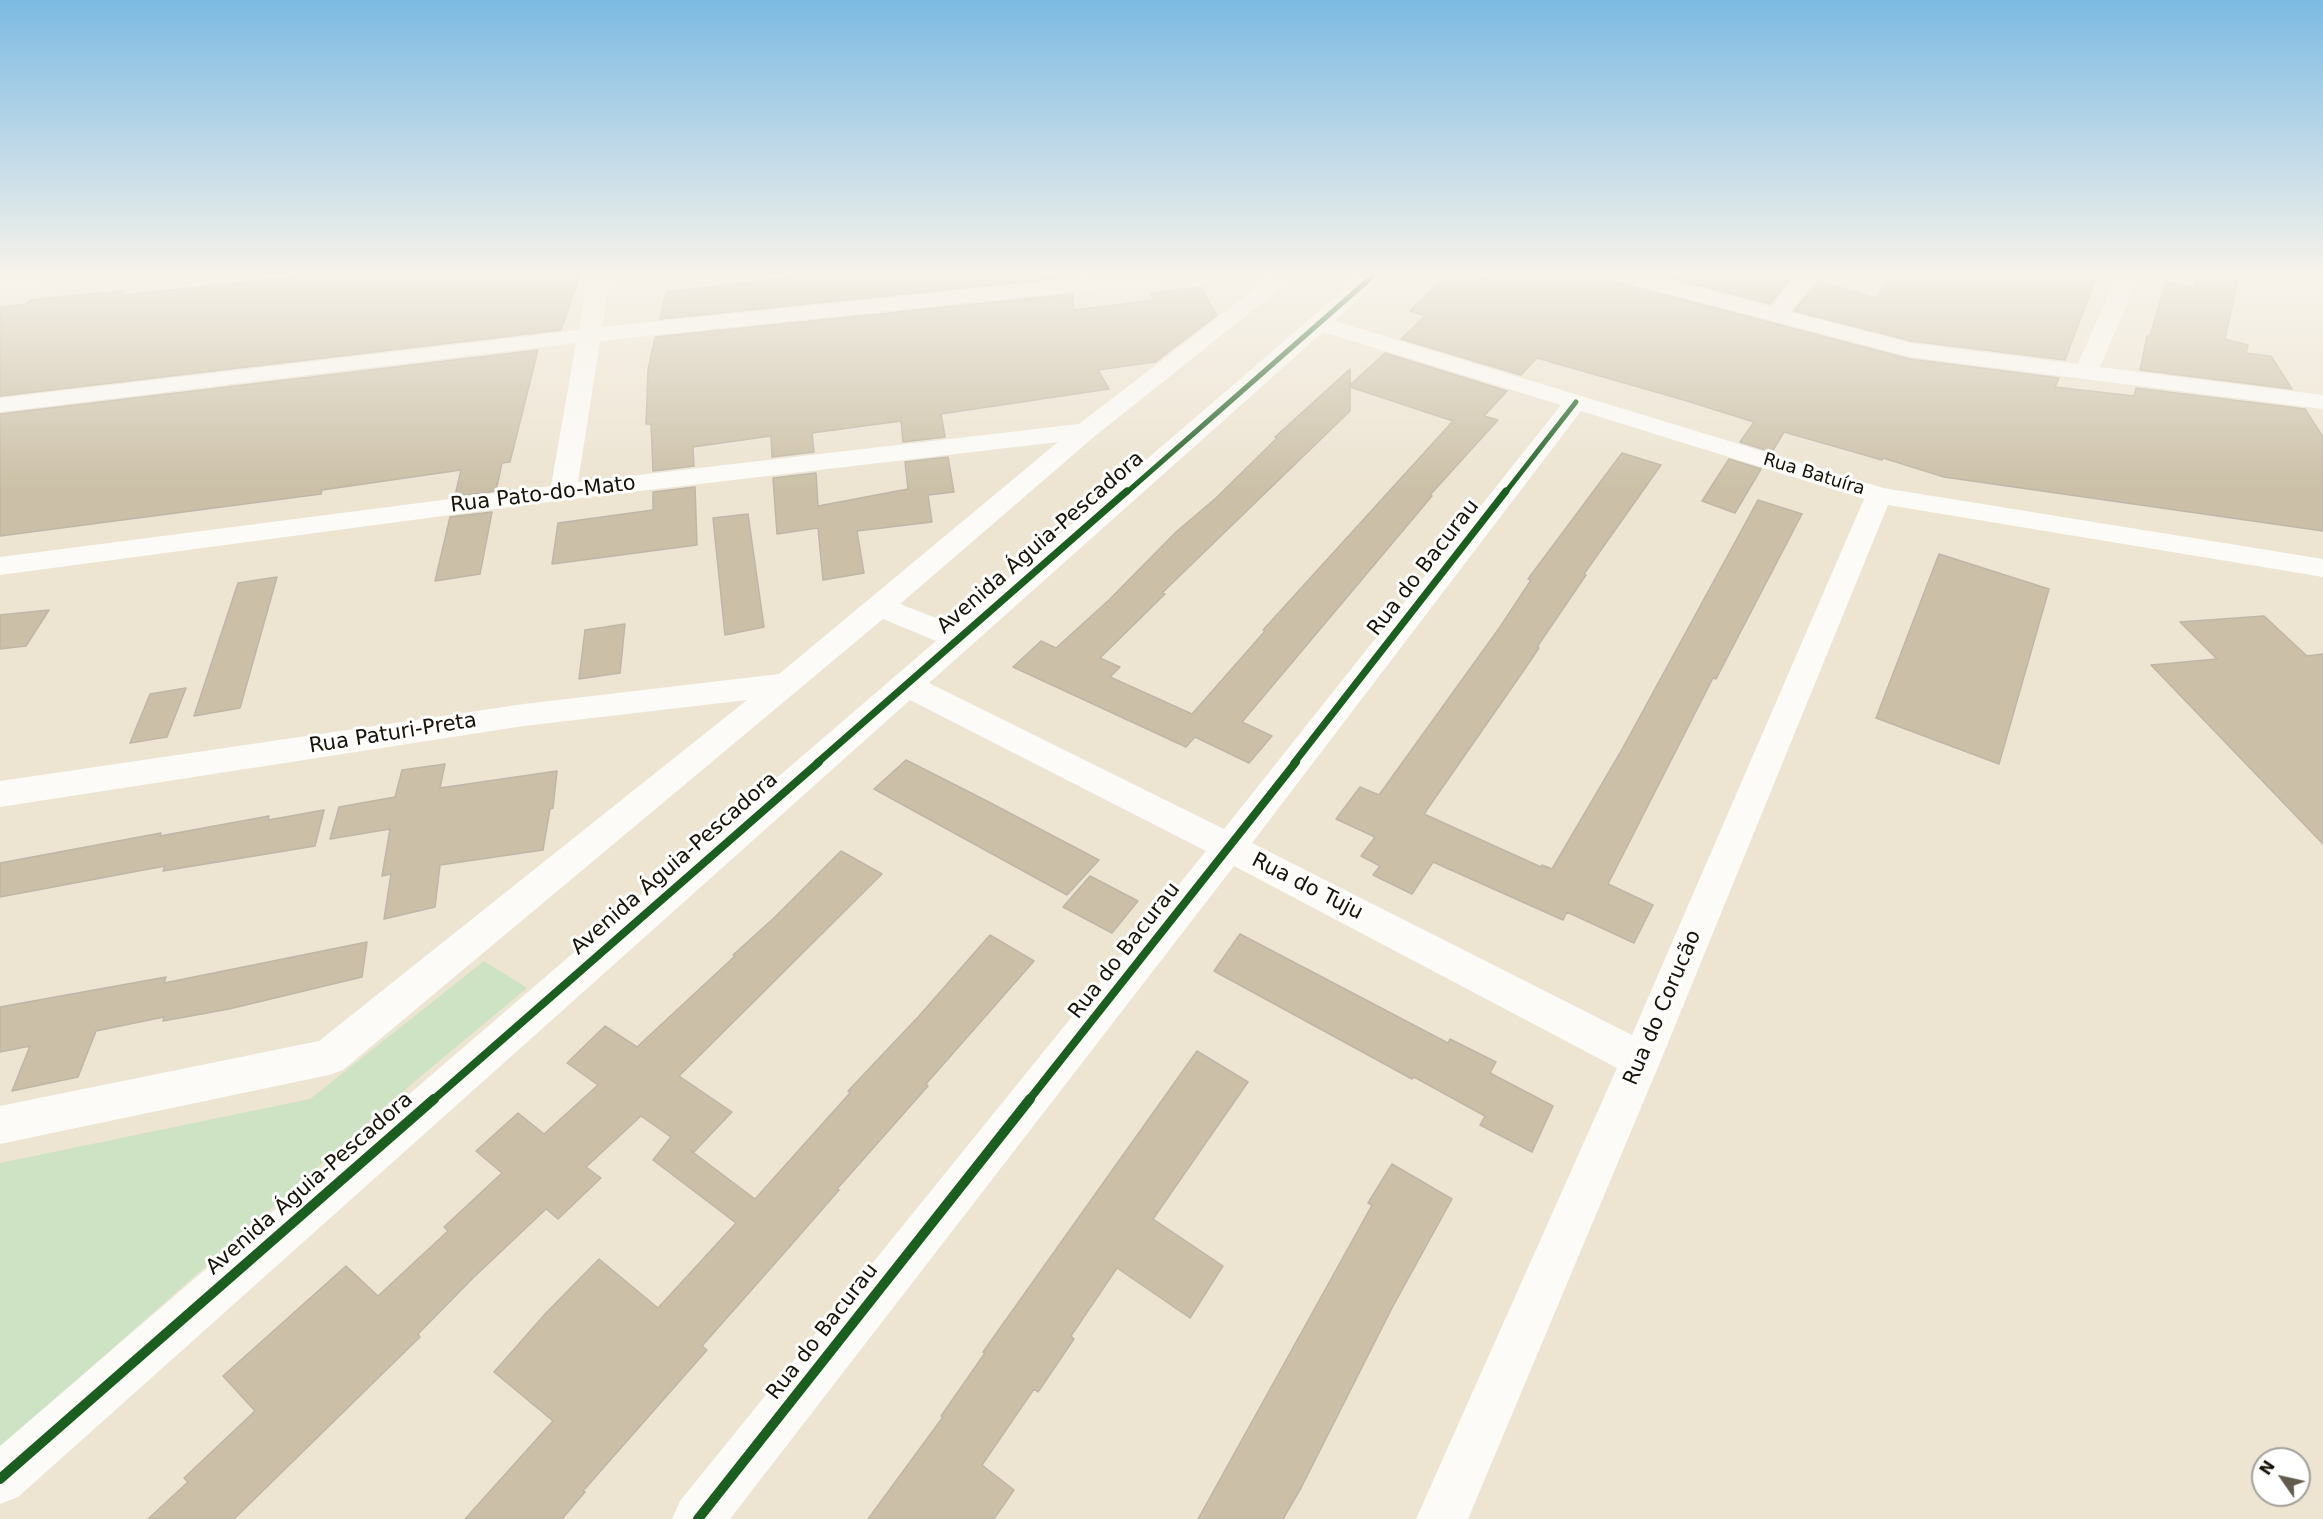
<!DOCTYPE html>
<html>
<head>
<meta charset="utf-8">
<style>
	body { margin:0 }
	#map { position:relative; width:2323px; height:1519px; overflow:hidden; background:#ede4d2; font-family:"DejaVu Sans",sans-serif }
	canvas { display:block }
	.north { position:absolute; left:2251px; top:1447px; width:60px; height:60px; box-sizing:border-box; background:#fff; border:2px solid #a3a19c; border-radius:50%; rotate:304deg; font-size:16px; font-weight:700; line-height:24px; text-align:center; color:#191307 }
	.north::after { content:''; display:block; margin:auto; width:21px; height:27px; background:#635c4e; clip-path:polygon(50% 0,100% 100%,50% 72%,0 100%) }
</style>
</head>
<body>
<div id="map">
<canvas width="2323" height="1519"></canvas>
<div class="north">N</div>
</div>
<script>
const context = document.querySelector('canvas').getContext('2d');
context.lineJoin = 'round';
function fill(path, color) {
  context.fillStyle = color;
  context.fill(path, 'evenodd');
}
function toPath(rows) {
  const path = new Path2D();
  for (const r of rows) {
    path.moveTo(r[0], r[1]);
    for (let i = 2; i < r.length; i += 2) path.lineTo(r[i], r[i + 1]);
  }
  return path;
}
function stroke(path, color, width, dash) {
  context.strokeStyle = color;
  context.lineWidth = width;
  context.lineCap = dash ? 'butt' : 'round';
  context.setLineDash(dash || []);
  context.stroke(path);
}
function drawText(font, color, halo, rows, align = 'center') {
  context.font = font + ' "DejaVu Sans",sans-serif';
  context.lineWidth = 6;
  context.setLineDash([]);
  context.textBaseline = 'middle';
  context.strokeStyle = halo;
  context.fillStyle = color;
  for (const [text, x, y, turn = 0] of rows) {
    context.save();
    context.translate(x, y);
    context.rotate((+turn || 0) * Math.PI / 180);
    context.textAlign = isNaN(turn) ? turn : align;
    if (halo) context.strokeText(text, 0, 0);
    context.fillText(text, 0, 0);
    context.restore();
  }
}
const green = toPath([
	[484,961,527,988,414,1082,0,1448,0,1163,310,1099]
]);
const building = toPath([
	[316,275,580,275,561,330,0,396,0,307,26,304,30,300,96,293,124,291,120,295,316,275],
	[811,275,1072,275,1072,277,660,319,666,292,811,275],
	[1446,275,1471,275,1503,283,1511,275,1612,275,1616,282,1910,359,2059,378,2055,387,2134,396,2136,388,2305,409,2323,437,2323,531,1944,477,1883,458,1882,460,1784,432,1772,452,1740,442,1754,422,1687,401,1537,358,1521,375,1401,339,1425,316,1410,311,1446,275],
	[1659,275,1794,275,1770,304,1659,275],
	[1890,275,2097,275,2065,360,1911,341,1794,311,1818,281,1876,298,1890,275],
	[2197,275,2239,275,2225,339,2248,345,2246,353,2271,356,2292,389,2140,370,2147,336,2150,336,2166,281,2195,288,2197,275],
	[1201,287,1217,315,1155,362,1098,370,1109,389,941,414,945,437,903,442,901,421,812,433,814,452,772,457,771,436,693,447,694,466,653,471,651,424,646,424,648,370,655,337,1073,294,1074,310,1154,300,1150,293,1201,287],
	[538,350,510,462,502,463,496,491,455,496,461,470,322,490,321,494,0,536,0,414,538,350],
	[1385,353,1507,391,1484,416,1498,420,1430,495,1432,496,1242,722,1272,736,1249,763,1195,737,1186,747,1013,667,1041,641,1056,648,1109,600,1176,532,1216,498,1277,438,1275,437,1350,369,1350,385,1385,353],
	[1350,387,1453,421,1263,630,1265,631,1192,714,1110,677,1120,667,1100,658,1165,594,1162,593,1350,411,1350,387],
	[1622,453,1661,465,1584,574,1586,575,1537,647,1539,648,1522,673,1424,814,1541,867,1542,865,1552,869,1620,753,1758,500,1802,514,1716,679,1713,678,1608,884,1653,905,1634,943,1567,912,1563,920,1433,862,1412,894,1373,875,1380,866,1361,856,1375,837,1336,819,1360,787,1379,795,1500,627,1531,580,1528,579,1622,453],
	[948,457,954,492,928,495,932,522,857,531,864,573,823,580,818,528,777,534,773,478,816,473,818,506,908,489,905,462,948,457],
	[1729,459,1761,469,1735,513,1702,501,1729,459],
	[695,487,697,545,552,564,558,523,653,510,653,492,695,487],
	[492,512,480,574,435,581,450,517,492,512],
	[748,514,764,627,725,635,713,518,748,514],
	[1939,554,2049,589,1999,764,1876,718,1939,554],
	[277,577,240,708,194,716,238,583,277,577],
	[49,610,26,646,0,649,0,615,49,610],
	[2264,616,2307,656,2323,654,2323,844,2151,665,2217,659,2180,622,2264,616],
	[625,624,620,673,579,679,585,630,625,624],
	[186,688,167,737,130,743,150,694,186,688],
	[906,760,983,799,1099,860,1067,895,874,789,906,760],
	[445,764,440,788,557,771,553,808,550,809,543,850,440,865,435,907,384,919,391,874,382,876,390,829,330,839,339,807,395,797,402,770,445,764],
	[324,810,315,846,163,871,165,866,0,897,0,863,161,833,160,836,269,816,268,820,324,810],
	[841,851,882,874,679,1076,732,1112,693,1153,690,1150,755,1199,850,1093,848,1091,919,1016,990,935,1034,961,926,1084,928,1086,837,1189,839,1190,792,1244,702,1346,707,1350,583,1491,585,1492,562,1519,465,1519,553,1421,494,1372,546,1313,599,1259,658,1308,736,1223,653,1160,671,1137,641,1116,586,1167,601,1178,558,1219,546,1209,473,1278,418,1334,420,1337,234,1519,148,1519,188,1482,184,1478,255,1411,223,1376,346,1266,378,1296,448,1231,444,1227,502,1173,476,1151,518,1113,544,1134,598,1085,567,1063,605,1026,637,1047,735,956,733,955,775,917,841,851],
	[1090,876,1138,901,1112,933,1063,907,1090,876],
	[1240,934,1448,1043,1450,1039,1496,1062,1490,1073,1553,1106,1532,1152,1480,1125,1485,1116,1414,1077,1412,1079,1214,971,1240,934],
	[367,942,362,977,229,1009,163,1021,164,1017,96,1031,78,1077,12,1091,30,1046,0,1052,0,1007,166,977,164,983,367,942],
	[1197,1051,1248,1082,1153,1219,1223,1266,1190,1318,1117,1268,1071,1336,1074,1339,1038,1392,1034,1389,982,1465,1014,1490,994,1519,868,1519,943,1417,941,1416,985,1353,983,1352,1197,1051],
	[1392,1164,1452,1199,1392,1308,1301,1488,1283,1519,1198,1519,1372,1205,1368,1203,1392,1164]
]);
const minor = toPath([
	[0,275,62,275,59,280,51,281,0,286,0,275],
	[588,275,610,275,602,327,1110,275,1183,275,1180,280,1172,281,600,341,578,482,1079,424,1273,275,1297,275,1095,436,900,604,954,625,1361,275,1385,275,1335,321,1883,488,2323,559,2323,577,1888,505,1661,1060,1468,1519,1416,1519,1617,1068,1234,866,730,1519,672,1519,680,1501,1206,851,910,700,18,1497,0,1504,0,1446,936,641,883,619,343,1070,329,1075,0,1144,0,1106,319,1041,747,700,524,726,0,807,0,781,524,704,779,674,1058,442,563,500,0,575,0,557,551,486,576,343,0,412,0,398,579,330,588,275],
	[1323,332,1561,405,1224,829,929,683,1323,332],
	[1581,411,1864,499,1632,1035,1252,843,1581,411],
	[1614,275,1650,275,1771,307,1797,275,1819,275,1790,312,1911,343,2078,364,2117,275,2139,275,2100,367,2323,395,2323,409,1910,357,1617,280,1614,275]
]);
const cyclewayFar3 = toPath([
	[1126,493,1374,275],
	[1505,493,1576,402]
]);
const cyclewayFar2 = toPath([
	[817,763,1127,491],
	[1294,763,1506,491]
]);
const cyclewayFar1 = toPath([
	[433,1100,819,762],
	[1029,1100,1296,762]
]);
const cycleway = toPath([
	[0,1479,434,1099],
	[698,1519,1030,1099]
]);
const farStreetnames = [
	["Rua Batuíra",1814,475,17]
];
const streetNames = [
	["Rua Pato-do-Mato",543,495,-7],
	["Avenida Águia-Pescadora",1041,543,-41],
	["Rua do Bacurau",1424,568,-52],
	["Rua Paturi-Preta",393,734,-9],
	["Avenida Águia-Pescadora",675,864,-41],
	["Rua do Tuju",1307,887,27],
	["Rua do Bacurau",1125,951,-52],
	["Rua do Corucão",1663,1008,-67],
	["Avenida Águia-Pescadora",310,1184,-41],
	["Rua do Bacurau",823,1332,-52]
];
fill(green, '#cde3c3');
fill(building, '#cbc0a7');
stroke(building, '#beb6a8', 1.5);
fill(minor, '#fcfbf8');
stroke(cyclewayFar3, '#1b5e20', 5);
stroke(cyclewayFar2, '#1b5e20', 7);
stroke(cyclewayFar1, '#1b5e20', 8);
stroke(cycleway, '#1b5e20', 10);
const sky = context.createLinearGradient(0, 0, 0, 488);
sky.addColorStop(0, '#7cbae3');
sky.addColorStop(0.56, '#f7f3eb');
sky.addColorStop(1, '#f7f3eb00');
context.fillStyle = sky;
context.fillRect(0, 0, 2323, 488);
drawText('18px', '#191307', '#fff', farStreetnames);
drawText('21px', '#191307', '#fff', streetNames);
</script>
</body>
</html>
